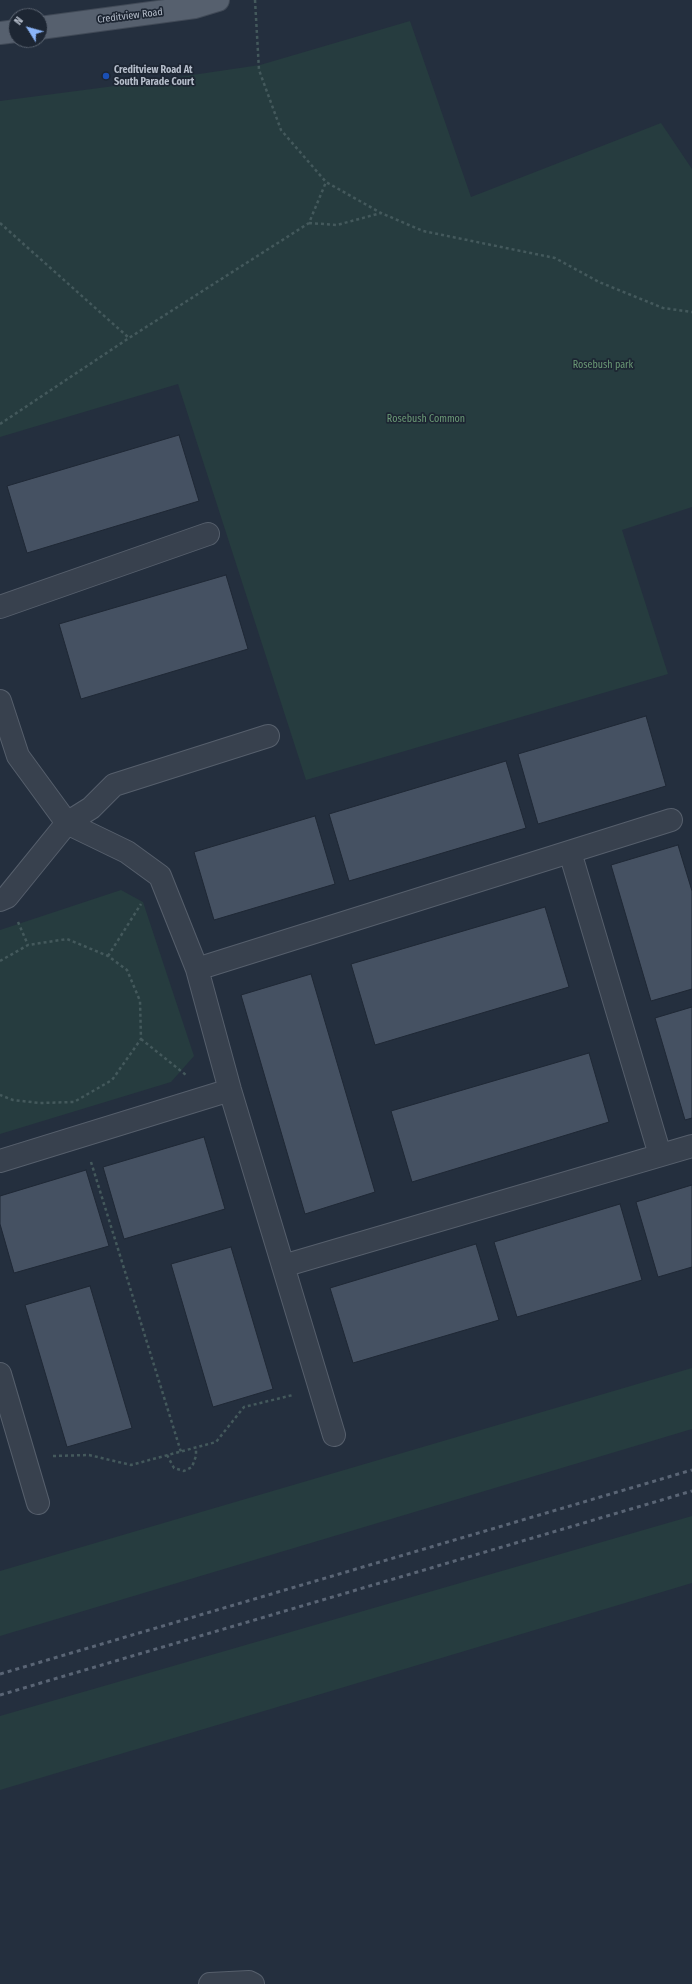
<!DOCTYPE html>
<html>
<head>
<meta charset="utf-8">
<style>
	body { margin:0 }
	#map { position:relative; width:692px; height:1984px; overflow:hidden; background:#242f3e; font-family:"Fira Sans Condensed",sans-serif }
	canvas { display:block }
	.north { position:absolute; left:8px; top:8px; width:40px; height:40px; box-sizing:border-box; background:#1d2633; border:1px solid #59626f; border-radius:50%; rotate:307deg; font-size:11px; font-weight:700; line-height:16px; text-align:center; color:#b4bcc9 }
	.north::after { content:''; display:block; margin:auto; width:14px; height:18px; background:#8ab4f8; clip-path:polygon(50% 0,100% 100%,50% 72%,0 100%) }
</style>
</head>
<body>
<div id="map">
<canvas width="692" height="1984"></canvas>
<div class="north">N</div>
</div>
<script>
const context = document.querySelector('canvas').getContext('2d');
context.lineJoin = 'round';
function fill(path, color) {
  context.fillStyle = color;
  context.fill(path, 'evenodd');
}
function toPath(rows) {
  const path = new Path2D();
  for (const r of rows) {
    path.moveTo(r[0], r[1]);
    for (let i = 2; i < r.length; i += 2) path.lineTo(r[i], r[i + 1]);
  }
  return path;
}
function stroke(path, color, width, dash) {
  context.strokeStyle = color;
  context.lineWidth = width;
  context.lineCap = dash ? 'butt' : 'round';
  context.setLineDash(dash || []);
  context.stroke(path);
}
function drawText(font, color, halo, rows, align = 'center') {
  context.font = font + ' "Fira Sans Condensed",sans-serif';
  context.lineWidth = 3.5;
  context.setLineDash([]);
  context.textBaseline = 'middle';
  context.strokeStyle = halo;
  context.fillStyle = color;
  for (const [text, x, y, turn = 0] of rows) {
    context.save();
    context.translate(x, y);
    context.rotate((+turn || 0) * Math.PI / 180);
    context.textAlign = isNaN(turn) ? turn : align;
    if (halo) context.strokeText(text, 0, 0);
    context.fillText(text, 0, 0);
    context.restore();
  }
}
const green = toPath([
	[410,21,471,197,661,123,692,169,692,507,622,530,668,674,306,780,178,384,0,437,0,101,145,82,260,65],
	[121,890,143,902,194,1056,171,1082,0,1134,0,930],
	[692,1368,692,1429,0,1636,0,1571],
	[692,1516,692,1583,0,1790,0,1716]
]);
const building = toPath([
	[179,435,199,501,27,553,7,486,179,435],
	[226,575,248,649,81,699,59,624,226,575],
	[646,716,666,786,538,824,518,754,646,716],
	[506,761,526,828,349,881,329,814,506,761],
	[315,816,335,884,214,920,194,852,315,816],
	[678,845,692,891,692,989,651,1001,611,865,678,845],
	[545,907,569,987,375,1045,351,964,545,907],
	[311,974,375,1192,305,1214,241,995,311,974],
	[692,1007,692,1118,685,1120,655,1018,692,1007],
	[589,1053,609,1122,412,1182,391,1111,589,1053],
	[204,1137,225,1209,124,1239,103,1167,204,1137],
	[86,1170,109,1246,14,1273,0,1224,0,1196,86,1170],
	[692,1185,692,1267,658,1277,636,1202,692,1185],
	[620,1204,642,1280,517,1317,494,1242,620,1204],
	[476,1244,499,1320,353,1363,330,1288,476,1244],
	[231,1247,273,1389,213,1407,171,1264,231,1247],
	[90,1286,132,1428,67,1447,25,1305,90,1286]
]);
const path = toPath([
	[255,0,259,70,281,130,326,182,381,213,423,231,555,258,599,282,663,308,692,312],
	[0,223,129,338],
	[309,223,337,225,381,213],
	[0,424,129,338,309,223,326,182],
	[18,922,28,945],
	[108,956,141,904],
	[0,961,28,945,67,939,108,956,127,970,140,1001,141,1039,112,1080,74,1102,40,1103,13,1100,0,1095],
	[141,1039,186,1075],
	[91,1162,181,1452],
	[167,1455,174,1468,184,1471,192,1467,196,1456,196,1448],
	[53,1456,89,1455,131,1465,216,1442,244,1407,293,1395]
]);
const minor = toPath([
	[0,607,208,534],
	[0,701,18,756,67,823,127,852,160,876,197,969,230,1090,334,1435],
	[570,852,660,1155],
	[0,900,7,897,67,823,91,808,114,785,268,736],
	[197,969,671,820],
	[0,1161,230,1090],
	[283,1266,692,1146],
	[0,1374,38,1503],
	[210,1984,249,1982,253,1984]
]);
const major = toPath([
	[40,28,195,7,218,0],
	[0,33,16,31]
]);
const rail = toPath([
	[0,1674,692,1470],
	[0,1695,692,1491]
]);
const markers = [
	[106,76,4,"#1a4fb4"]
];
const streetNames = [
	["Creditview Road",130,16,-7]
];
const poiNames = [
	["Creditview Road At",114,70],
	["South Parade Court",114,82]
];
const parkNames = [
	["Rosebush park",603,365],
	["Rosebush Common",426,419]
];
fill(green, '#263c3f');
fill(building, '#455162');
stroke(building, '#1f2835', 1);
stroke(minor, '#565f6c', 24);
stroke(major, '#414a57', 24);
stroke(path, '#44595c', 2.5, [3, 3]);
stroke(minor, '#38414e', 22);
stroke(major, '#56606e', 22);
stroke(rail, '#5a6575', 3, [4, 4]);
for (const [x, y, r, color] of markers) {
  const dot = new Path2D();
  dot.arc(x, y, r, 0, 2 * Math.PI);
  context.fillStyle = color;
  context.fill(dot);
  stroke(dot, '#1d2633', 1.5);
}
drawText('10px', '#b4bcc9', '#1d2633', streetNames);
drawText('bold 10px', '#b4bcc9', '#1d2633', poiNames, 'left');
drawText('10px', '#6b9a76', '#1d2633', parkNames);
</script>
</body>
</html>
